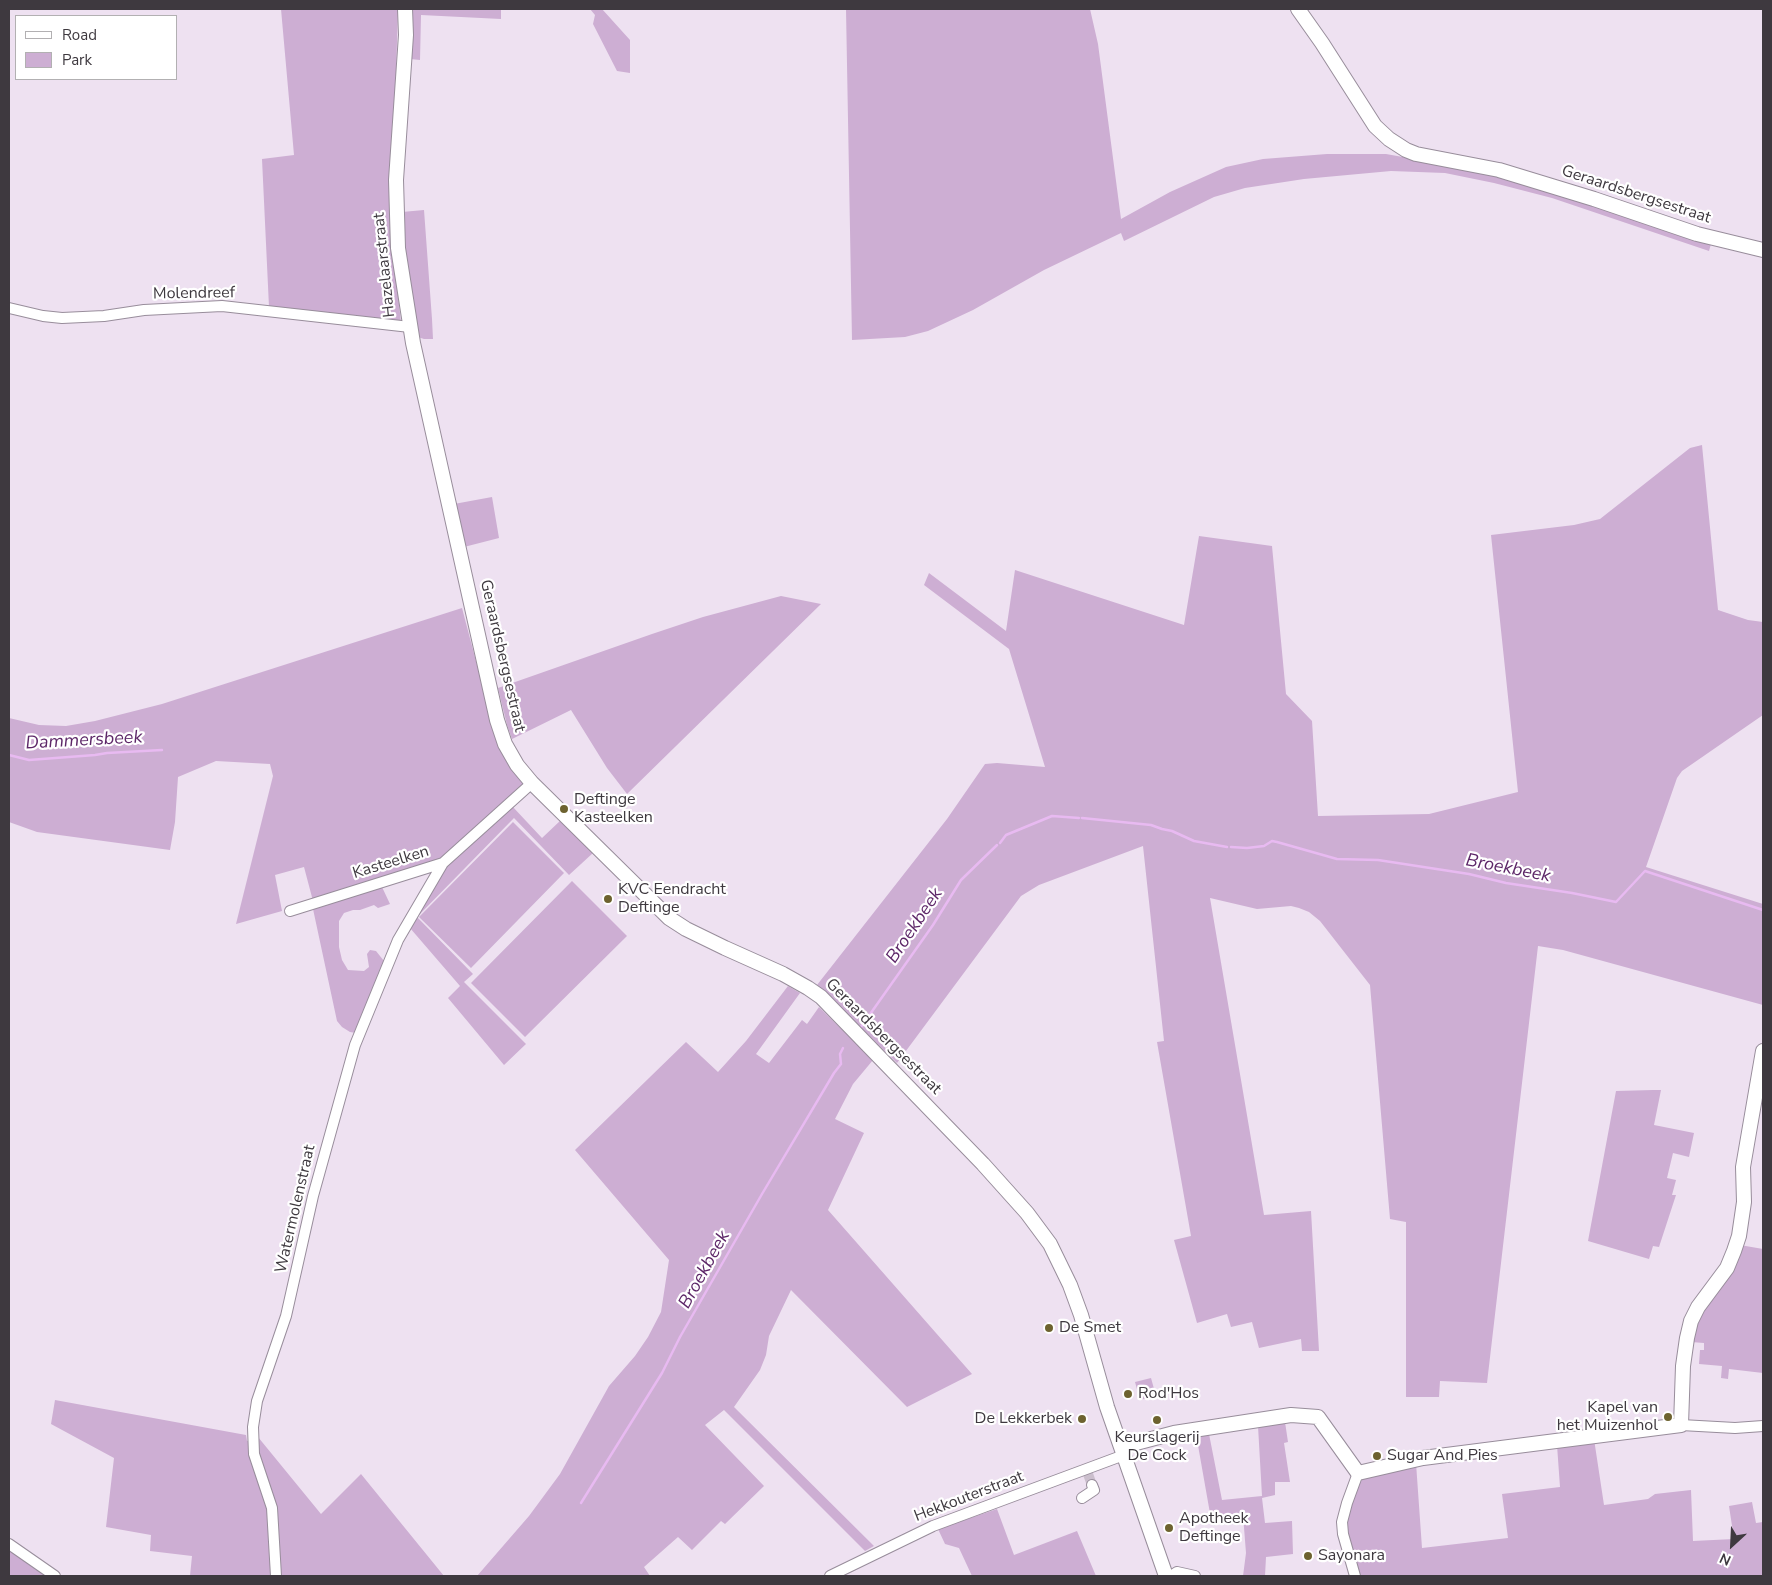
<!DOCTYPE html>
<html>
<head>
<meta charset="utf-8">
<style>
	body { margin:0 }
	#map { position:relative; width:1772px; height:1585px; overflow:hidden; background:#eee1f1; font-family:"Nunito Sans",sans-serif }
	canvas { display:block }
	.frame { position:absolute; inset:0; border:10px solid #3e393f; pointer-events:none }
	.legend { position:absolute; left:15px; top:15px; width:162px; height:65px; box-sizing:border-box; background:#fff; border:1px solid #b2b0b2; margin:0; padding:6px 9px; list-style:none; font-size:15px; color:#3e393f }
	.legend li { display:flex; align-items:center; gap:10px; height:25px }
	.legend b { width:25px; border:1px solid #b2b0b2 }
	.north { position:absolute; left:1707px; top:1520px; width:50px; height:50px; -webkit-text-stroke:4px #fff; paint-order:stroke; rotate:205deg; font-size:14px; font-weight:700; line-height:20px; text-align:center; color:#3e393f }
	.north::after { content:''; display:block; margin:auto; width:18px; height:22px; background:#3e393f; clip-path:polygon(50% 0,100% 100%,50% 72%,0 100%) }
</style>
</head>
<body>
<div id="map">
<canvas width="1772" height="1585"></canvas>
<div class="frame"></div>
<ul class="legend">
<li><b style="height:6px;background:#fff"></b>Road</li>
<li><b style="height:14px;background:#cdaed3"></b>Park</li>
</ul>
<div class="north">N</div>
</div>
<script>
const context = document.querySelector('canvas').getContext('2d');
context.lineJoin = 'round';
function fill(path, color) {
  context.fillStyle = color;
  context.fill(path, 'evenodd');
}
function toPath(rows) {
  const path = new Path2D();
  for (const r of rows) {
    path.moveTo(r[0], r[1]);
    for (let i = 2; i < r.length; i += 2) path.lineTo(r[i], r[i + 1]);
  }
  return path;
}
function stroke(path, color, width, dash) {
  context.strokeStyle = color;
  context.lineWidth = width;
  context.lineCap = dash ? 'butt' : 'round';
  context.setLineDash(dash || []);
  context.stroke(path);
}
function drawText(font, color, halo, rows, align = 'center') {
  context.font = font + ' "Nunito Sans",sans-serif';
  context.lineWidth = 4.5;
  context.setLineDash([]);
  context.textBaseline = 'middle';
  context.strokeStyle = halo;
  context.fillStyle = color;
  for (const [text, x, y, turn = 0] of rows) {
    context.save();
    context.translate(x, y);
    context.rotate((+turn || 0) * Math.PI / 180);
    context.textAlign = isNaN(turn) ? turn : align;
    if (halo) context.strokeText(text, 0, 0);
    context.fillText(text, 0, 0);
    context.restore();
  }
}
const green = toPath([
	[281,9,398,9,391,234,401,322,269,307,262,159,294,155],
	[409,9,501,9,501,19,421,15,420,60,410,59],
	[590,9,602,9,630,40,630,73,617,71,593,24,595,15],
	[846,9,1090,9,1098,44,1121,219,1170,192,1226,167,1263,159,1327,154,1386,154,1464,168,1533,187,1711,244,1709,251,1552,198,1494,183,1445,173,1391,171,1304,179,1245,188,1214,197,1124,241,1121,233,1044,270,973,310,928,331,905,337,852,340],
	[424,210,432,319,433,339,424,339,418,337,405,268,402,212],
	[1702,445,1718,610,1748,620,1763,622,1763,715,1682,771,1677,778,1646,867,1763,904,1763,1005,1563,950,1538,946,1487,1383,1440,1381,1439,1397,1406,1397,1406,1222,1390,1219,1370,985,1320,921,1309,912,1299,908,1291,906,1257,909,1210,898,1264,1215,1311,1211,1319,1351,1302,1351,1301,1339,1259,1348,1252,1322,1231,1327,1227,1314,1197,1323,1174,1240,1191,1236,1157,1042,1164,1041,1143,846,1039,885,1021,896,897,1063,817,985,947,819,985,764,997,763,1045,767,1009,649,924,585,929,573,1006,631,1015,570,1184,625,1199,536,1272,546,1286,694,1312,721,1318,816,1429,814,1518,792,1491,535,1574,525,1600,519,1690,448],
	[492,497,499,538,464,547,454,504],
	[781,596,821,604,627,794,607,768,571,710,512,739,507,725,498,688,652,634,703,617],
	[462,608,497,741,511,768,523,782,521,788,441,860,313,901,304,867,275,875,282,911,236,924,273,776,270,764,216,761,178,777,175,822,170,850,37,832,9,822,9,718,39,725,66,726,95,721,162,704],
	[512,806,542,838,561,820,593,853,569,875,514,818,417,917,473,974,464,982,526,1044,504,1065,448,998,460,986,410,928,448,865],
	[513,822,564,873,471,968,419,917],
	[572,881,627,936,525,1037,471,983],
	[382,887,390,904,378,908,374,905,360,910,353,910,344,913,339,921,339,947,342,960,348,970,364,971,369,967,367,954,370,950,376,951,384,961,356,1033,350,1032,342,1027,337,1021,313,909],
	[788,986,800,993,756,1054,769,1063,802,1020,807,1024,819,1007,873,1060,853,1084,835,1119,864,1133,828,1210,972,1374,907,1407,791,1290,769,1336,766,1355,760,1370,734,1407,874,1546,865,1551,724,1410,705,1425,764,1486,725,1524,721,1521,692,1550,678,1537,644,1567,650,1576,477,1576,529,1516,560,1474,609,1386,635,1356,648,1337,661,1312,669,1260,575,1150,686,1042,718,1072,746,1041],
	[1653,1090,1661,1090,1654,1125,1694,1133,1689,1157,1673,1153,1667,1178,1676,1180,1672,1195,1676,1195,1659,1247,1653,1246,1649,1259,1588,1241,1616,1091],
	[1740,1245,1763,1249,1763,1373,1729,1369,1728,1379,1721,1378,1722,1366,1699,1364,1700,1350,1704,1350,1704,1343,1691,1342,1692,1331],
	[1151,1378,1156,1396,1140,1400,1135,1382],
	[55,1400,246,1435,247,1441,258,1437,321,1514,361,1474,444,1576,282,1576,272,1574,272,1576,190,1576,192,1556,150,1551,151,1535,106,1527,114,1458,51,1424],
	[1285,1422,1288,1442,1284,1443,1290,1482,1275,1482,1275,1495,1262,1498,1265,1523,1292,1521,1293,1554,1266,1557,1265,1576,1243,1576,1246,1553,1243,1515,1211,1519,1196,1434,1209,1434,1222,1500,1262,1496,1258,1426],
	[1594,1439,1604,1505,1648,1499,1655,1494,1691,1490,1693,1541,1734,1539,1729,1506,1752,1502,1756,1523,1763,1522,1763,1576,1357,1576,1348,1540,1347,1517,1358,1485,1363,1479,1416,1463,1422,1548,1508,1538,1502,1494,1560,1487,1557,1445],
	[997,1509,1014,1555,1077,1531,1096,1576,972,1576,959,1548,945,1544,938,1529],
	[9,1550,17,1556,45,1576,9,1576]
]);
const stream = toPath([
	[9,755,29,760,95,755,107,753,162,750],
	[1082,818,1151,825,1162,829,1172,831,1194,841,1227,847],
	[1000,843,1006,835,1052,816,1079,818],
	[1231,847,1247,848,1264,846,1272,841,1277,842,1337,859,1378,860,1469,874,1506,883,1572,893,1616,902,1645,871,1763,910],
	[861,1027,933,925,961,880,997,845],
	[581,1503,662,1373,680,1337,762,1194,834,1073,841,1064,840,1054,843,1048]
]);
const streetTunnel = toPath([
	[1088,1474,1092,1485]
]);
const street = toPath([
	[9,308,43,316,62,318,104,316,144,310,222,306,410,327],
	[290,911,443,863,532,783],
	[1681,1425,1735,1428,1763,1426],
	[1082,1498,1094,1490,1092,1485],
	[9,1544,55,1576],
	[276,1576,272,1508,254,1454,253,1427,257,1401,286,1316,313,1196,355,1045,398,940,443,863],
	[830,1576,933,1526,1124,1455],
	[1171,1576,1177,1572,1195,1576],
	[1355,1576,1343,1534,1342,1522,1347,1503,1358,1473]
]);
const secondary = toPath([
	[405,9,406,35,396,180,398,248,413,343,497,720,505,744,517,765,532,783,669,918,686,929,725,948,783,974,808,988,821,997,983,1164,1027,1213,1050,1244,1070,1285,1081,1315,1107,1407,1166,1576],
	[1298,9,1322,43,1375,126,1389,139,1406,150,1416,154,1499,170,1594,199,1697,234,1763,250],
	[1121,1447,1174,1433,1291,1415,1318,1417,1358,1473,1423,1458,1681,1425,1683,1366,1687,1338,1691,1321,1698,1307,1727,1268,1734,1251,1739,1236,1744,1202,1743,1167,1763,1051]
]);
const markers = [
	[564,809,5,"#6d622f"],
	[608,899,5,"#6d622f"],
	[1049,1328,5,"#6d622f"],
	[1128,1394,5,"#6d622f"],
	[1668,1417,5,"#6d622f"],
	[1082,1419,5,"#6d622f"],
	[1157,1420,5,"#6d622f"],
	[1377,1456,5,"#6d622f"],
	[1169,1528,5,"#6d622f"],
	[1308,1556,5,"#6d622f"]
];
const streetNames = [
	["Geraardsbergsestraat",1636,195,18],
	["Hazelaarstraat",385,265,-96],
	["Molendreef",194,294,-1],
	["Geraardsbergsestraat",502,656,77],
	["Kasteelken",391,863,-17],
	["Geraardsbergsestraat",883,1037,45],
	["Watermolenstraat",296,1209,-77],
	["Hekkouterstraat",969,1497,-21]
];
const poiNames = [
	["Deftinge",574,800],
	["Kasteelken",574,818],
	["KVC Eendracht",618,890],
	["Deftinge",618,908],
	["De Smet",1059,1328],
	["Rod'Hos",1138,1394],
	["Kapel van",1658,1408,"right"],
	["het Muizenhol",1658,1426,"right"],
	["De Lekkerbek",1072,1419,"right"],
	["Keurslagerij",1157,1438,"center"],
	["De Cock",1157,1456,"center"],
	["Sugar And Pies",1387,1456],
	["Apotheek",1179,1519],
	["Deftinge",1179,1537],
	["Sayonara",1318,1556]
];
const waterNames = [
	["Dammersbeek",84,741,-3],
	["Broekbeek",1508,869,11],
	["Broekbeek",915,926,-56],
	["Broekbeek",705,1270,-61]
];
fill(green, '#cdaed3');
stroke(stream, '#e8baf1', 2.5);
stroke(streetTunnel, '#cbbfcd', 10, [10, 5]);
stroke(street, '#988d9b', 12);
stroke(secondary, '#988d9b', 16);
stroke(street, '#fff', 10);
stroke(secondary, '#fff', 14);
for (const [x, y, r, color] of markers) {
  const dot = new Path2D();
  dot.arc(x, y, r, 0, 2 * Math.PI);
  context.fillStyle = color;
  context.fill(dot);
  stroke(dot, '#fff', 2);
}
drawText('16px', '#3e393f', '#fff', streetNames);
drawText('16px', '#3e393f', '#fff', poiNames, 'left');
drawText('italic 18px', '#5d2768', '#fff', waterNames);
</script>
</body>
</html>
